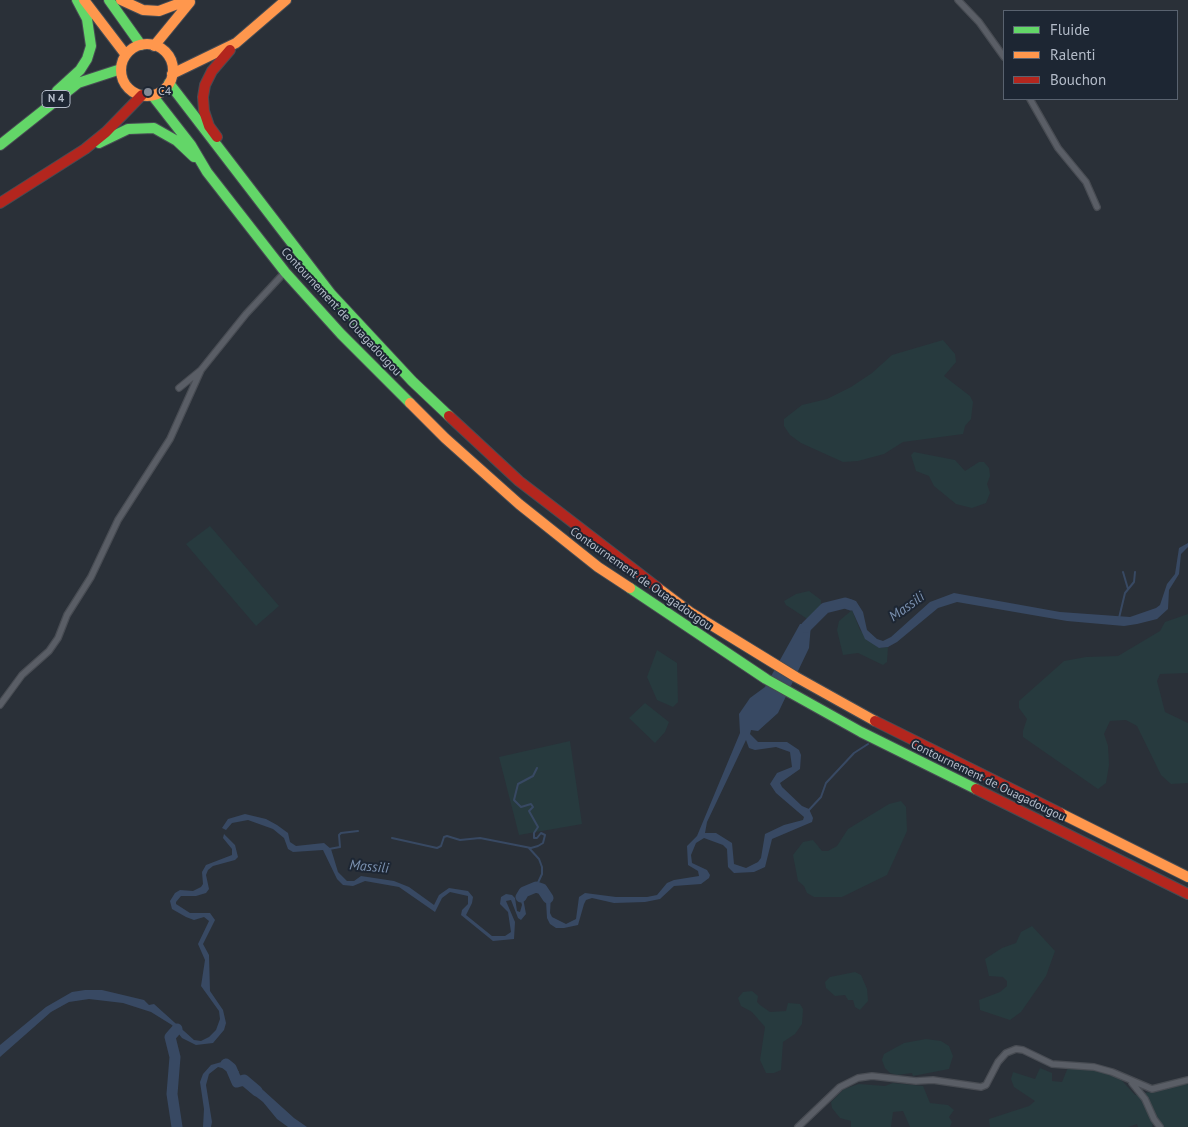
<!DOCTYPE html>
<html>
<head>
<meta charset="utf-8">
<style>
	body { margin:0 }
	#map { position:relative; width:1188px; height:1127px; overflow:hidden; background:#2a3038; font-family:"PT Sans",sans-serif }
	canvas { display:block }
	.legend { position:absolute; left:1003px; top:10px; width:175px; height:90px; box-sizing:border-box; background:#1d2633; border:1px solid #59626f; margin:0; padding:6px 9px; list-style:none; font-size:15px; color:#b4bcc9 }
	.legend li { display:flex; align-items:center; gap:10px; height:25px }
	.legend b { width:25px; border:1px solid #59626f }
</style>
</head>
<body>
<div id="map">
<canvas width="1188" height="1127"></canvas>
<ul class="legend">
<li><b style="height:6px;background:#63d668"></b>Fluide</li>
<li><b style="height:6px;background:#ff974d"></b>Ralenti</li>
<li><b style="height:6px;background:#b3261e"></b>Bouchon</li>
</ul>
</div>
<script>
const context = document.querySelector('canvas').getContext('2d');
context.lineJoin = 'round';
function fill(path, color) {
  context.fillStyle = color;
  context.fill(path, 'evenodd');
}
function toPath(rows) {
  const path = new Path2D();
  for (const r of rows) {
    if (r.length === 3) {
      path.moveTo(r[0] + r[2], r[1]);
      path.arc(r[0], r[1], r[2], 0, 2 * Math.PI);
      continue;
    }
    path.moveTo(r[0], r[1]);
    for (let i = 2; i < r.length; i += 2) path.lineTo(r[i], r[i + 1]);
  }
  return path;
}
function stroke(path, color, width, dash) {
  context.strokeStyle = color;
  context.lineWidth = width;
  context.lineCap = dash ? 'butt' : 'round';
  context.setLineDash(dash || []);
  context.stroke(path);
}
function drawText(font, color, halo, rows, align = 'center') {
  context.font = font + ' "PT Sans",sans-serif';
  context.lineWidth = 4;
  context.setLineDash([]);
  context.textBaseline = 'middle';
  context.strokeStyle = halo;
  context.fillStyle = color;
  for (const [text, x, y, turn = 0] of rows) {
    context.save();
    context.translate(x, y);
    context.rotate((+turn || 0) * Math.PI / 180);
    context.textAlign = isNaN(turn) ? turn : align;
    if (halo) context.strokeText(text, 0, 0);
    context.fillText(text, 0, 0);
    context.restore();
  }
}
const green = toPath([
	[943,340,955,354,956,362,944,376,970,396,973,402,971,419,965,426,963,434,903,442,884,454,858,461,843,462,801,443,790,435,784,426,784,419,802,405,827,399,851,387,872,373,892,355],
	[914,452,955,460,965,471,979,462,984,462,989,468,990,476,987,484,990,493,986,503,972,508,956,504,934,486,929,476,916,471,911,455],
	[210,526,279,606,256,626,186,544],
	[809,591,821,600,821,612,809,620,786,605,784,601,796,594],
	[852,610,860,630,879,648,888,647,887,662,883,665,858,653,843,655,837,630,839,621],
	[1188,614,1188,673,1160,674,1157,681,1165,712,1188,723,1188,783,1171,784,1161,775,1137,726,1126,720,1110,721,1104,734,1108,746,1109,765,1106,783,1098,789,1023,737,1023,731,1027,719,1019,708,1019,701,1064,661,1086,657,1118,656,1160,631,1165,622],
	[657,650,677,663,678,702,673,707,657,700,647,677],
	[645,703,669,722,665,732,655,743,629,718],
	[570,741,582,824,519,835,499,757],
	[901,801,906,807,907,831,887,875,842,897,814,897,807,893,804,886,798,881,793,855,803,842,813,840,822,851,828,851,837,846,848,829,889,804],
	[1032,926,1055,951,1046,976,1021,1012,1010,1020,980,1010,979,1000,1000,992,1007,986,1007,981,1003,977,989,976,985,959,1002,948,1016,943,1021,932],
	[855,972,861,975,867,989,868,1001,860,1010,855,1007,853,1000,848,1000,845,995,835,996,826,988,825,982,830,977],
	[752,991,758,996,757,1002,760,1005,770,1012,786,1011,788,1003,800,1004,803,1009,802,1024,795,1034,783,1042,781,1070,774,1073,766,1073,760,1060,765,1027,752,1012,741,1006,738,998,743,992],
	[926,1039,941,1041,949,1046,953,1056,949,1069,913,1076,912,1073,897,1075,890,1073,885,1068,882,1060,884,1054,904,1043],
	[1069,1065,1115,1073,1135,1095,1188,1084,1188,1127,1160,1127,1154,1120,1152,1127,1138,1127,1137,1124,1128,1127,990,1127,989,1119,1029,1106,1035,1101,1014,1087,1011,1079,1013,1072,1035,1079,1040,1068,1052,1073,1052,1081,1062,1082],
	[893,1083,923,1086,930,1103,948,1105,954,1110,949,1117,952,1122,950,1127,910,1127,903,1111,893,1112,891,1127,851,1127,851,1121,840,1118,832,1108,831,1102,844,1089,859,1084,885,1086]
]);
const water = toPath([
	[1188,543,1188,547,1181,554,1179,574,1169,590,1168,609,1157,619,1137,624,1124,626,1067,621,957,602,938,608,897,642,888,647,879,648,865,639,852,610,839,607,837,604,845,598,856,601,863,612,867,630,877,639,883,641,891,637,930,602,954,593,1060,612,1130,617,1156,608,1160,605,1167,584,1175,574,1179,548],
	[814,616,815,618,811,624,809,648,778,713,758,731,751,730,750,734,758,742,787,742,799,750,801,755,800,769,780,783,782,787,802,806,809,809,813,818,812,822,772,839,765,867,754,872,734,873,728,867,727,849,723,845,704,838,696,843,691,855,692,863,707,870,710,875,709,878,701,884,674,886,660,899,645,902,614,903,592,898,586,900,584,904,578,925,564,928,556,928,550,924,547,918,546,901,539,889,542,886,551,895,550,913,552,917,566,924,576,919,579,897,585,893,616,897,647,897,657,895,667,883,674,880,699,876,698,871,688,865,687,846,697,836,740,733,739,714,750,698,765,687,800,624,805,624],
	[746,740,749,748,755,750,776,747,790,752,792,767,777,773,770,784,776,793,804,817,803,820,784,825,765,834,761,858,758,862,746,868,734,864,732,843,716,833,705,833,707,822],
	[245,814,266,819,277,825,288,833,290,842,296,846,324,843,331,849,338,872,347,881,354,881,361,876,394,881,409,887,434,905,439,895,449,888,468,891,473,897,472,903,466,915,492,936,505,936,511,932,508,912,500,904,501,897,506,894,512,895,515,898,517,911,520,912,522,905,519,895,523,890,532,887,533,891,523,898,526,914,521,920,518,918,511,900,506,901,515,922,514,939,493,941,461,915,462,910,468,904,468,896,450,892,442,898,435,912,399,887,365,881,353,886,343,885,337,879,323,850,293,852,288,849,284,838,273,829,248,820,232,823,226,830,222,828,228,819],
	[224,834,235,845,238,857,235,860,213,866,208,870,206,875,209,889,206,893,196,896,181,896,176,902,176,904,190,913,210,913,215,920,203,944,209,955,210,991,223,1010,226,1023,224,1030,213,1043,196,1045,182,1038,172,1025,151,1012,123,1003,89,999,69,1002,51,1012,0,1057,0,1045,46,1007,72,992,85,990,102,990,144,1000,149,1005,154,1004,194,1040,201,1041,209,1037,216,1030,220,1019,219,1011,201,986,205,960,198,944,209,921,204,917,194,920,186,917,172,909,170,901,175,893,180,890,193,891,201,887,203,884,202,872,206,865,232,855,232,849,223,838],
	[225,1061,231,1062,239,1072,232,1075,226,1069,218,1067,209,1074,206,1085,212,1122,211,1127,203,1127,204,1109,200,1082,203,1074,211,1065],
	[253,1081,294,1118,307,1127,288,1127,277,1119,263,1102,249,1091,246,1083]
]);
const stream = toPath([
	[1123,572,1128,589],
	[1119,618,1125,593,1134,582,1135,572],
	[808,811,821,797,826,783,854,753,868,744],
	[392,838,437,848,441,846,444,837,447,836,460,840,480,838,531,848,538,846,543,843,545,835,541,833,537,838,534,838,534,833,538,827,529,811,533,807,531,804,521,807,514,800,518,784,533,776,537,768],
	[529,848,539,859,542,867,542,874,536,887],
	[329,849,340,847,339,835,341,833,358,831]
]);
const river = toPath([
	[806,627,825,608,845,603,851,605],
	[521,897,524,892,536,887,542,889,548,898],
	[226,1064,231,1068,237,1082,244,1080,257,1091],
	[177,1127,172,1094,175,1057,170,1037,177,1029]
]);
const street = toPath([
	[958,0,979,22,1004,57],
	[1030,99,1058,148,1086,182,1097,207],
	[179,388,201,370,246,314,285,272],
	[0,705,22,675,49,651,58,638,67,615,91,577,118,520,170,439,201,370],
	[1132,1083,1145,1099,1154,1119,1160,1127],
	[798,1127,840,1087,858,1078,872,1076,916,1081,933,1080,981,1087,986,1085,998,1062,1006,1053,1016,1049,1023,1050,1052,1064,1094,1067,1112,1072,1152,1089,1188,1080]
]);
const fast = toPath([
	[109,0,141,45],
	[169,83,331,294,412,381,449,416],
	[57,91,80,70,87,59,91,46,87,19,77,0],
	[152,95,191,145,207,172,285,272,341,334,410,403],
	[99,143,128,129,154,128,177,141,194,157],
	[0,145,78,83,121,69],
	[630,588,766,679,861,732,976,789]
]);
const slow = toPath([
	[84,0,126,55],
	[121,0,143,10,159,11,188,0],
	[147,70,26],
	[154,46,190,2],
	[172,74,236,43,286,0],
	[410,403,445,438,519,504,598,567,630,588],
	[658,588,690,612,796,677,875,721],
	[1060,813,1188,877]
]);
const jam = toPath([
	[217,137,209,126,204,111,203,97,205,85,212,71,230,50],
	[0,203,85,149,106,132,142,95],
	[449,416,519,481,658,588],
	[875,721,1060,813],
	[976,789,1188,894]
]);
const markers = [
	[148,92,5,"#848b96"]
];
const shields = [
	[56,99,28]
];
const shieldNames = [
	["N 4",56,99]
];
const poiNames = [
	["C4",158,92]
];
const streetNames = [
	["Contournement de Ouagadougou",341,312,47],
	["Contournement de Ouagadougou",641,579,35],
	["Contournement de Ouagadougou",988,781,26]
];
const waterNames = [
	["Massili",907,607,-36],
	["Massili",369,867,5]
];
fill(green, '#273a3e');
fill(water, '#384963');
stroke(stream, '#384963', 2);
stroke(river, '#384963', 11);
stroke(street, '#484c53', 8);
stroke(fast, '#474c53', 12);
stroke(slow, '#474c53', 12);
stroke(jam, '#474c53', 12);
stroke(street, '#5a5e66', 5.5);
stroke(fast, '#63d668', 10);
stroke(slow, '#ff974d', 10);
stroke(jam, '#b3261e', 10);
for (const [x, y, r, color] of markers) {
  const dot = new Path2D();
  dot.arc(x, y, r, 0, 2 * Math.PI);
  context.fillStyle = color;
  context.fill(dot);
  stroke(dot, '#1d2633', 2);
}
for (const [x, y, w] of shields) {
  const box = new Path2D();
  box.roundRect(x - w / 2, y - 8.5, w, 17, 4);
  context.fillStyle = '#1d2633';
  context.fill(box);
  stroke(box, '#b4bcc9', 1);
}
drawText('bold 11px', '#b4bcc9', null, shieldNames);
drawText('12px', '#b4bcc9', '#1d2633', poiNames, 'left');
drawText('12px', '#b4bcc9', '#1d2633', streetNames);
drawText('italic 14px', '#7c92b1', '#1d2633', waterNames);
</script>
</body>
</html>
